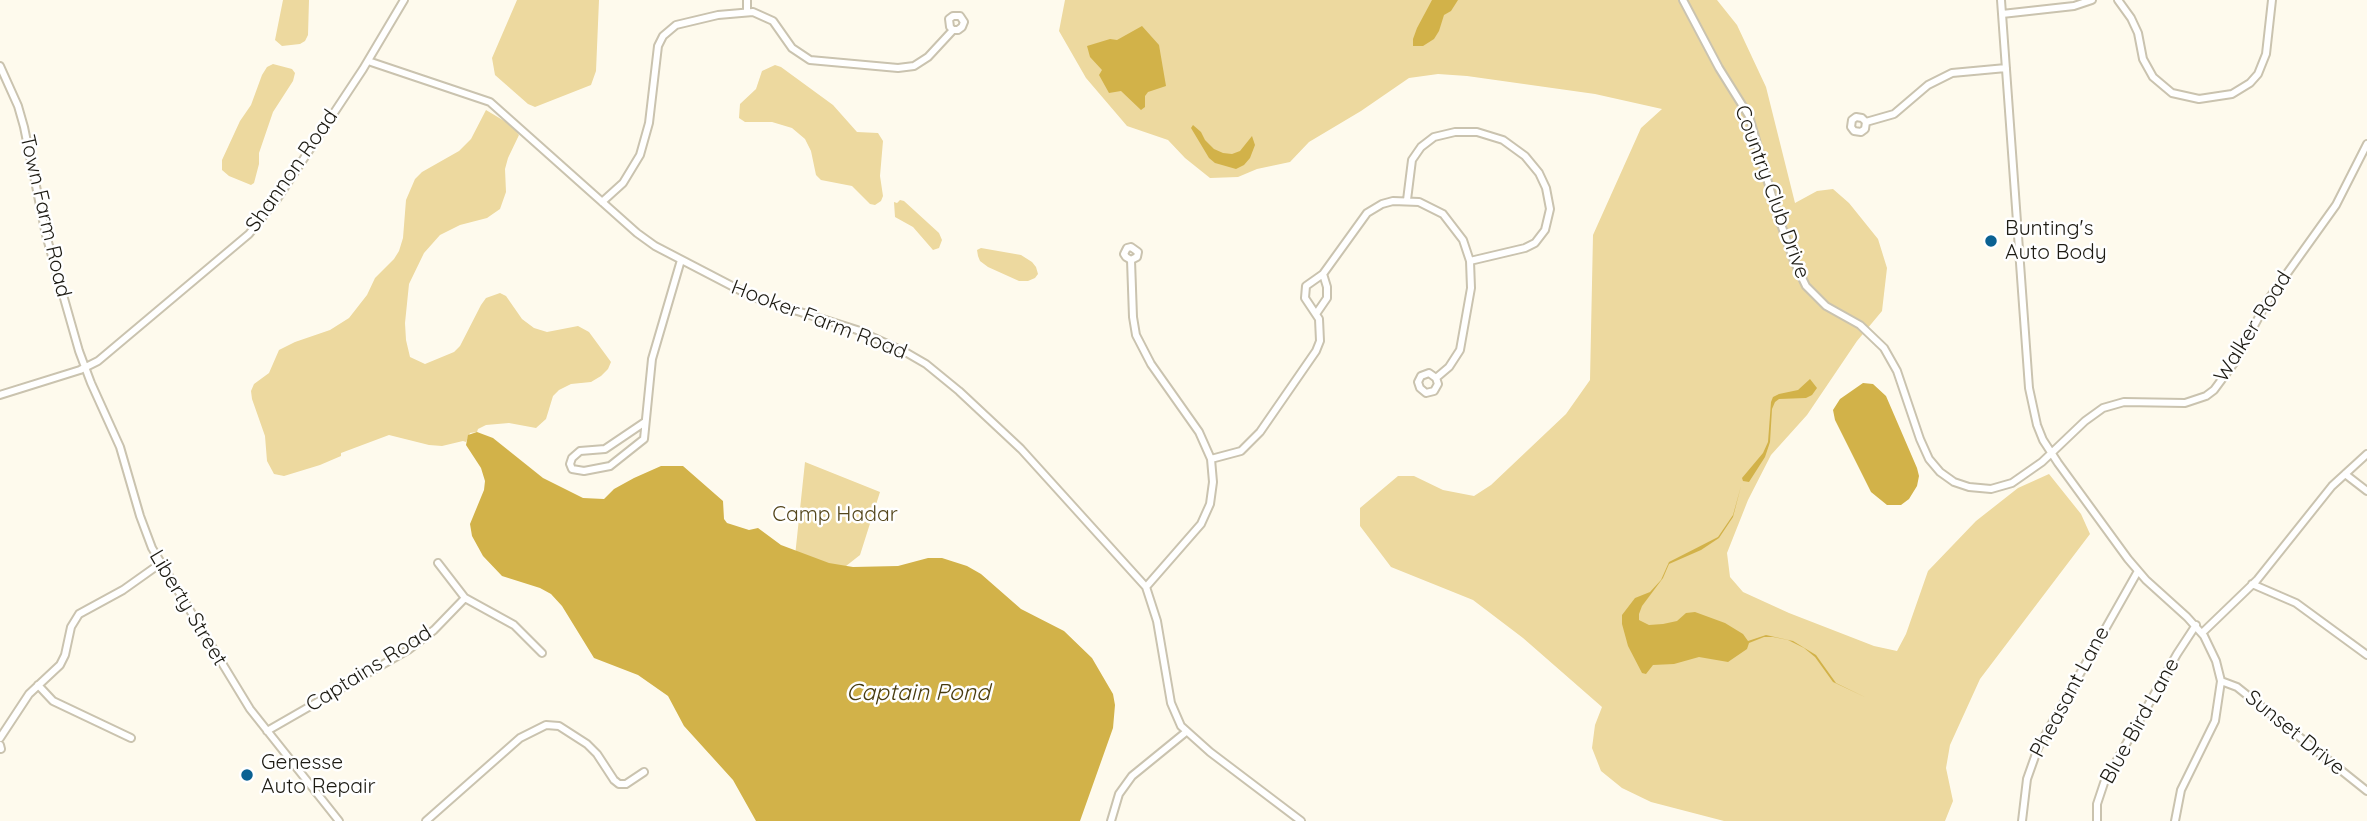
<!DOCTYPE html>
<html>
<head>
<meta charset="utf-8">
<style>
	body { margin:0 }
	canvas { display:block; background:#fefaed }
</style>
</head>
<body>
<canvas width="2367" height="821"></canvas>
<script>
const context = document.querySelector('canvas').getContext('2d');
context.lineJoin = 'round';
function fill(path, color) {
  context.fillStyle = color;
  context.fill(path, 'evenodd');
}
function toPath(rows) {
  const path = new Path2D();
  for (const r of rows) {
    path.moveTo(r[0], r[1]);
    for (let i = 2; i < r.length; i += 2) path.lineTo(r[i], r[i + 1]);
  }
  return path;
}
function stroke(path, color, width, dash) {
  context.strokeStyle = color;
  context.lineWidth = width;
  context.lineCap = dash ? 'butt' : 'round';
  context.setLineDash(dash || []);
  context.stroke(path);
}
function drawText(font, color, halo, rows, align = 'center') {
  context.font = font + ' Quicksand,sans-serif';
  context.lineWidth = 5;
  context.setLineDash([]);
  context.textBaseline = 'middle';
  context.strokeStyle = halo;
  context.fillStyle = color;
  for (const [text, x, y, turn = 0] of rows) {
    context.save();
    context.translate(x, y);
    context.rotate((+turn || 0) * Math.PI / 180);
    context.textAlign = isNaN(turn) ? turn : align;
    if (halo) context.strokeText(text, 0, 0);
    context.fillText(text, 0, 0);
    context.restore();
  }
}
const green = toPath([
	[283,0,309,0,308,35,305,41,300,44,282,46,275,40],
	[517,0,599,0,596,71,591,85,535,107,528,104,495,75,492,58],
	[1065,0,1717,0,1737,25,1766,87,1795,203,1817,191,1833,189,1849,203,1878,239,1887,268,1882,311,1857,341,1807,415,1771,455,1748,500,1727,553,1730,577,1743,592,1789,613,1874,646,1897,651,1906,634,1928,571,1976,521,2018,488,2049,474,2081,514,2090,534,1980,679,1950,745,1946,768,1953,801,1945,821,1724,821,1651,802,1622,788,1601,771,1592,748,1595,725,1602,707,1523,638,1473,600,1391,567,1360,526,1360,508,1398,476,1414,476,1443,490,1474,496,1491,485,1566,414,1590,380,1593,235,1641,128,1662,109,1595,94,1467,76,1438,74,1409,78,1361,111,1309,142,1290,162,1257,169,1238,177,1210,178,1185,158,1168,140,1127,126,1086,78,1059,31],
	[273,64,292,69,295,73,293,81,273,112,259,153,259,164,254,183,251,185,229,176,222,170,222,160,240,121,251,105,262,75,267,67],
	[775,65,781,67,833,105,857,132,878,133,883,141,880,176,883,196,881,201,875,205,870,204,852,186,821,180,816,175,811,151,805,139,792,128,772,122,745,122,739,118,740,104,756,89,762,71],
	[486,110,511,125,519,135,508,158,505,169,506,192,500,209,487,218,460,225,440,235,424,253,409,284,405,323,406,340,410,357,425,364,454,352,460,346,481,305,486,298,500,293,506,296,522,319,534,328,547,332,578,326,589,332,611,362,608,369,601,376,591,382,571,384,559,390,553,396,546,419,536,428,509,423,486,425,478,429,477,432,470,433,466,442,463,441,442,446,429,445,389,435,341,453,341,456,320,465,284,476,274,474,267,461,265,436,252,399,251,391,254,384,269,373,279,350,295,342,330,330,349,318,367,295,375,278,394,259,399,251,403,238,406,200,415,179,422,172,459,151,471,139],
	[900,200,904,201,939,233,942,240,939,248,933,250,913,227,895,217,894,202,897,203],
	[981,248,1021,255,1032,262,1036,267,1038,274,1035,278,1028,281,1019,281,988,267,980,261,978,256,977,250],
	[805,462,880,492,860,555,841,570,795,556]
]);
const water = toPath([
	[1432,0,1458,0,1451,11,1444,15,1439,31,1434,39,1423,46,1413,46,1413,39,1417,28],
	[1142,26,1159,45,1166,86,1148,92,1145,96,1145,107,1141,110,1121,91,1109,93,1099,75,1102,70,1090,57,1087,46,1110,39,1117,40],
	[1193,125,1201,132,1205,140,1214,149,1223,153,1232,154,1240,151,1252,136,1255,145,1250,158,1244,165,1236,169,1215,163,1209,158,1191,128],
	[1810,379,1817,388,1812,395,1806,398,1779,399,1775,402,1772,409,1770,442,1765,457,1749,482,1743,481,1742,478,1763,453,1768,442,1771,402,1773,397,1779,394,1798,390],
	[1863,383,1873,384,1886,396,1917,468,1919,476,1917,486,1909,499,1901,505,1887,505,1871,492,1835,420,1833,410,1840,399],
	[477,432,493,438,543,478,583,498,604,499,614,489,634,478,661,466,683,466,723,501,724,519,727,523,749,530,758,528,781,545,829,563,853,567,898,566,928,558,942,558,967,566,981,574,1021,609,1064,631,1092,658,1113,694,1115,705,1113,728,1080,821,756,821,733,780,684,726,668,696,638,675,594,658,562,606,551,594,540,588,502,576,483,556,472,536,470,524,484,490,485,481,481,468,466,445,468,435],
	[1741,486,1733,517,1719,538,1701,550,1669,564,1663,578,1642,606,1639,614,1639,620,1649,625,1663,624,1677,621,1686,613,1695,612,1725,623,1743,634,1748,641,1766,635,1793,641,1816,655,1836,683,1867,698,1833,682,1815,657,1804,648,1788,640,1773,637,1764,637,1749,643,1747,649,1728,662,1699,657,1674,664,1653,665,1646,674,1642,673,1628,646,1622,624,1622,615,1635,598,1650,592,1661,580,1669,562,1718,537,1733,515]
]);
const minor = toPath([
	[747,0,747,11],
	[1683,0,1719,68,1749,116,1776,210,1794,261,1806,286,1826,306,1860,325,1884,348,1897,371,1920,439,1929,459,1940,472,1954,482,1969,487,1991,489,2012,483,2042,462,2085,421,2103,408,2124,402,2185,403,2206,396,2214,390,2234,363,2268,300,2336,205,2367,144],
	[2001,0,2029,388,2037,425,2043,440,2058,463,2128,559,2146,580,2187,617,2204,636,2216,661,2221,681,2215,721,2181,790,2175,821],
	[2118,0,2131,18,2138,33,2143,59,2153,77,2172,93,2199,99,2232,94,2250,83,2258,74,2266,54,2272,0],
	[2002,14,2074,6,2092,0],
	[368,61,490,102,637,233,655,246,753,297,857,330,907,353,926,364,959,391,1021,449,1146,587,1157,621,1171,703,1181,726,1210,752,1301,821],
	[0,66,18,106,24,127,46,235,79,351,91,383,120,447,140,516,152,548,250,709,339,821],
	[1866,122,1865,129,1861,132,1854,131,1851,127,1852,120,1856,117,1862,118,1866,122,1894,114,1928,85,1952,73,2006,68],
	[1407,200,1412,160,1421,147,1434,137,1455,132,1477,132,1503,140,1525,156,1539,173,1546,188,1550,209,1545,230,1535,243,1525,248,1470,261],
	[602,202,623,183,640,155,649,123,658,46,663,36,676,25,718,15,753,12,773,21,792,48,810,60,898,68,914,66,928,57,953,30,958,30,962,27,964,22,960,16,953,16,949,19,950,27,953,30],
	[1131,260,1126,257,1124,254,1127,248,1131,247,1138,252,1137,257,1131,260,1133,317,1136,335,1151,364,1199,432,1211,459,1213,482,1210,504,1201,524,1146,587],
	[1316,314,1327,298,1327,287,1323,274],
	[0,395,80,370,98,361,249,234,277,199,363,69,404,0],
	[645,422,605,449,580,451,572,458,570,464,572,469,584,471,610,466,644,439,652,359,681,260],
	[1211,459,1241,451,1260,432,1316,351,1320,341,1319,319,1305,298,1306,286,1323,274,1367,213,1382,204,1393,201,1419,202,1443,214,1463,240,1470,261,1471,288,1460,350,1449,367,1436,378,1429,373,1421,376,1418,382,1420,388,1426,393,1434,391,1438,384,1436,378],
	[2345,474,2367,491],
	[438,563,465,598,514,625,542,653],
	[2252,584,2296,603,2367,655],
	[2202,633,2257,580,2332,486,2367,454],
	[2221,681,2237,687,2367,791],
	[38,685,53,701,131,738],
	[267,731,408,650,434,630,465,598],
	[0,738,29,694,60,665,65,655,71,627,79,614,123,590,161,563],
	[0,745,1,749],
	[426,821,520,738,546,725,559,726,587,744,597,754,614,780,619,784,626,784,644,772],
	[1111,821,1119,794,1132,776,1186,732],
	[2022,821,2027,779,2038,748,2138,571],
	[2097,821,2097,804,2104,783,2177,654,2196,625]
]);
const markers = [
	[1991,241,7,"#0a6192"],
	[247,775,7,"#0a6192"]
];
const streetNames = [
	["Shannon Road",292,171,-55],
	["Country Club Drive",1772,192,70],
	["Town Farm Road",45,216,77],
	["Hooker Farm Road",819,320,21],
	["Walker Road",2253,327,-58],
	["Liberty Street",188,608,59],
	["Captains Road",369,669,-32],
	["Pheasant Lane",2070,692,-62],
	["Blue Bird Lane",2140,721,-61],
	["Sunset Drive",2295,733,39]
];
const poiNames = [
	["Bunting's",2005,229],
	["Auto Body",2005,253],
	["Genesse",261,763],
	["Auto Repair",261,787]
];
const parkNames = [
	["Camp Hadar",835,515]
];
const waterNames = [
	["Captain Pond",918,693]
];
fill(green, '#edd99f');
fill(water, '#d2b249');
stroke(minor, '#cac3af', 10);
stroke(minor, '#fff', 6);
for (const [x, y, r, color] of markers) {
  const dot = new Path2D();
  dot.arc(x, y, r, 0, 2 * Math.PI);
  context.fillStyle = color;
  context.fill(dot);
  stroke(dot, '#fff', 2.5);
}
drawText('21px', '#1d1b13', '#fff', streetNames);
drawText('21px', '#1d1b13', '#fff', poiNames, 'left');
drawText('21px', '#55471c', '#fff', parkNames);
drawText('italic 23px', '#493c0f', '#fff', waterNames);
</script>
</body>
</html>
